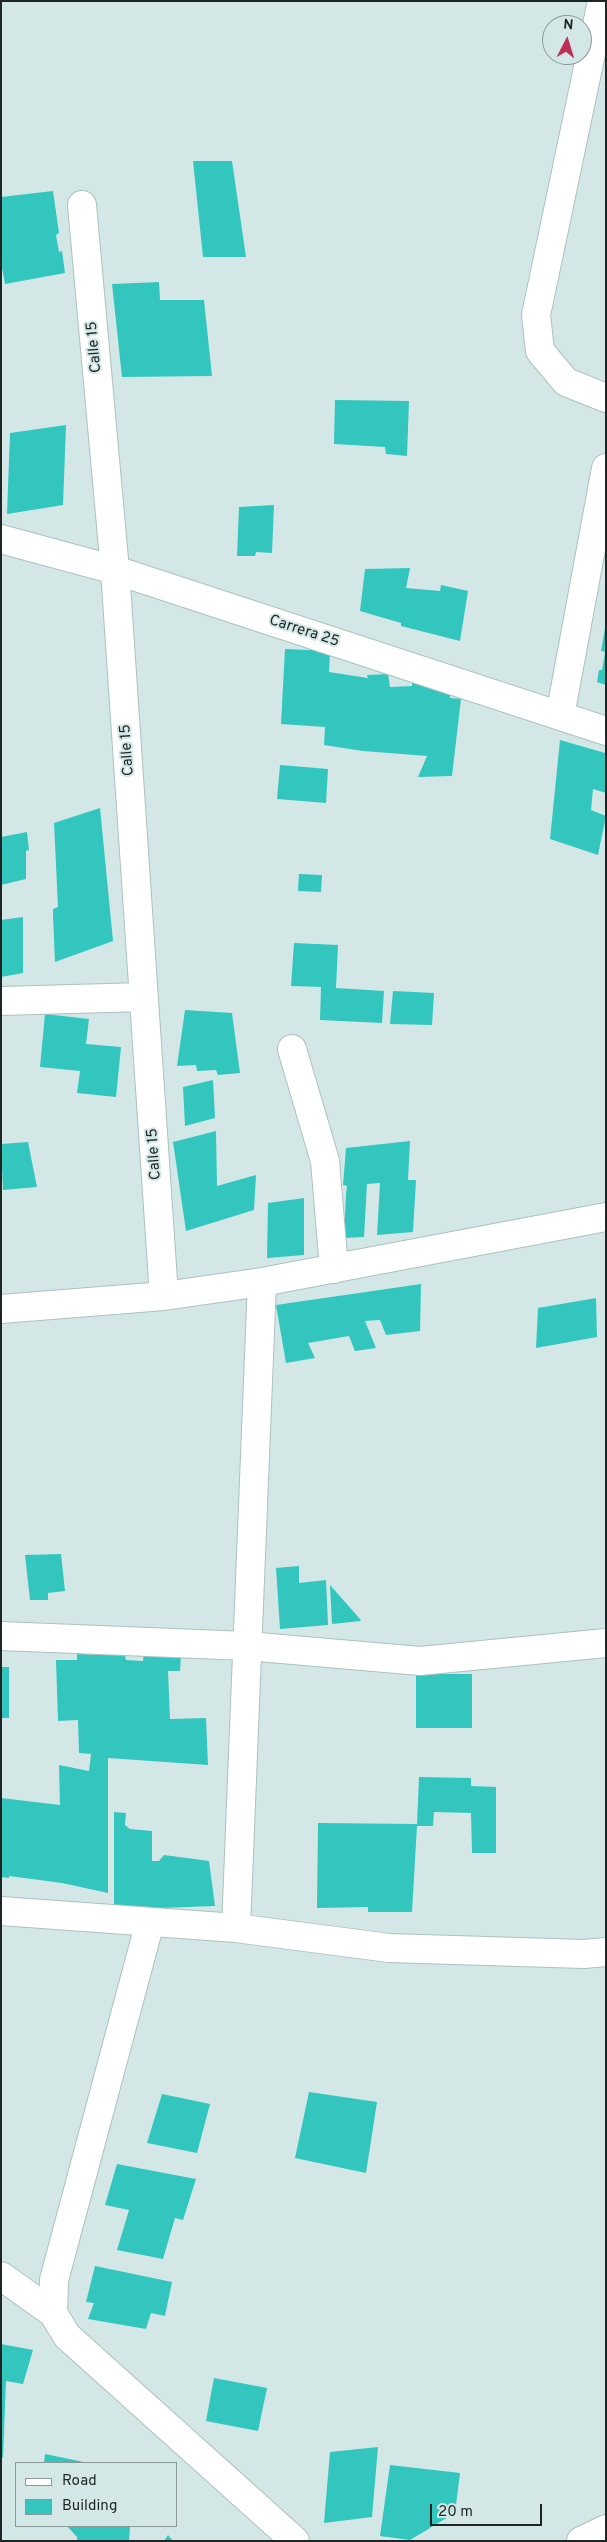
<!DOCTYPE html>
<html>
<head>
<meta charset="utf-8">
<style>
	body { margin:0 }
	#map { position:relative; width:607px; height:2542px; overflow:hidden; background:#d3e8e6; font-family:Overpass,sans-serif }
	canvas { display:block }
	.frame { position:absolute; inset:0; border:2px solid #1e2625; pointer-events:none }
	.legend { position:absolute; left:15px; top:2462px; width:162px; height:65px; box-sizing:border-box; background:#d3e8e6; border:1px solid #8b9a99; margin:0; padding:6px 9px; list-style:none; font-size:15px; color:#1e2625 }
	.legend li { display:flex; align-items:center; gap:10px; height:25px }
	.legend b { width:25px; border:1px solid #8b9a99 }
	.north { position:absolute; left:542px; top:15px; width:50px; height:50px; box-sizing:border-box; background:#d3e8e6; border:1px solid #8b9a99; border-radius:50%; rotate:5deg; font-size:14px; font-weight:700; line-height:20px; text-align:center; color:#1e2625 }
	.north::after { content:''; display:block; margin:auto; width:18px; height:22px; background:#be2f57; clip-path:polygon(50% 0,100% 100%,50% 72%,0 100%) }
	.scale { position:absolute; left:430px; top:2504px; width:112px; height:22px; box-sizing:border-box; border:2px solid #1e2625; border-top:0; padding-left:6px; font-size:15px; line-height:18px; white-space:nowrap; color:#1e2625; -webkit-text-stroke:4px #d3e8e6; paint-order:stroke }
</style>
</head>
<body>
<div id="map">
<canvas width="607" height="2542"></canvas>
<div class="frame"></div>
<ul class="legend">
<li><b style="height:6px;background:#fff"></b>Road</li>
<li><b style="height:14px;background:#32c6bf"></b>Building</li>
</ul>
<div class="north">N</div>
<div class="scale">20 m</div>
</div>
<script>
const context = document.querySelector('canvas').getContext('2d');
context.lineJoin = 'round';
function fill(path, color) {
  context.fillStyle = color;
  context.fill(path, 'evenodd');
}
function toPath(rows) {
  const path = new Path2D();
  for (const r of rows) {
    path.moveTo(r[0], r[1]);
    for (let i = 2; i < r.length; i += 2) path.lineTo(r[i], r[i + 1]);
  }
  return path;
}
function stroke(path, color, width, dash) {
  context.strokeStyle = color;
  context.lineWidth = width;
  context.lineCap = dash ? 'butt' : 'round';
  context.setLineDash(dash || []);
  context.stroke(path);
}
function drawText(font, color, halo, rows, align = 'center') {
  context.font = font + ' Overpass,sans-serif';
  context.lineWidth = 4;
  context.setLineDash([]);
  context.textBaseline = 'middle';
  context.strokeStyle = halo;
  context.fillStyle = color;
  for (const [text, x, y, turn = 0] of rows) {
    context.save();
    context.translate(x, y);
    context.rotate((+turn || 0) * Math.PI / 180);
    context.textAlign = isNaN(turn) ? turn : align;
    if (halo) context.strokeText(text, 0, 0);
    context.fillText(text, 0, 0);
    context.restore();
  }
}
const building = toPath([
	[193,161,232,161,246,257,203,257],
	[53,191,59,233,56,235,59,252,62,251,65,273,5,284,1,262,1,197],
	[159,282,160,300,204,300,212,376,122,377,112,284],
	[335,400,409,401,407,456,386,454,385,447,334,444],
	[66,425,63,505,7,514,10,433],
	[274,505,272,553,256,552,255,556,237,556,239,507],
	[410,568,406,588,440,591,441,585,468,591,460,641,401,626,401,623,360,611,365,569],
	[605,628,606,628,606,652,601,651],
	[285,649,330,651,329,672,368,678,367,675,388,674,390,687,412,686,412,681,450,687,450,698,461,699,452,776,418,777,427,756,363,751,324,745,325,727,281,724],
	[605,653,606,653,606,685,597,682,599,670,602,670],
	[560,740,605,753,606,793,593,789,591,810,606,816,598,855,550,839],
	[280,765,328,769,326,803,277,799],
	[100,808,113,941,55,962,53,915,53,909,58,907,54,823],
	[27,832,29,850,26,851,26,879,1,885,1,837],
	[299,874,322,875,321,892,298,891],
	[23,917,23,973,1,977,1,920],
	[294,943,338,945,336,988,384,991,382,1023,320,1020,321,987,291,986],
	[393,991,434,993,432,1025,390,1024],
	[185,1010,232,1013,240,1073,218,1075,216,1070,197,1071,196,1065,177,1066],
	[45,1014,89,1019,86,1044,121,1047,116,1097,77,1093,80,1071,40,1067],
	[213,1080,215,1118,185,1126,183,1087],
	[216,1131,217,1186,256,1175,254,1210,186,1231,173,1142],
	[410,1141,408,1180,416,1180,413,1232,377,1235,380,1183,367,1184,364,1237,344,1238,346,1194,347,1186,343,1185,346,1148],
	[28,1142,37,1187,3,1190,1,1144],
	[304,1198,304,1255,267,1258,268,1203],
	[421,1284,420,1331,386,1335,380,1320,365,1321,376,1348,355,1351,349,1336,308,1343,315,1358,286,1363,276,1305],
	[596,1298,597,1337,536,1348,538,1308],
	[61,1554,65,1591,48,1593,48,1600,30,1600,25,1555],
	[299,1566,299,1583,326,1580,328,1625,280,1629,276,1568],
	[330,1585,360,1619,361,1621,332,1624],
	[102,1652,118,1652,118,1655,125,1655,126,1660,143,1661,144,1653,181,1656,180,1671,168,1671,170,1719,206,1718,208,1765,108,1758,108,1893,62,1883,9,1876,9,1878,1,1877,1,1798,60,1805,59,1765,89,1771,91,1754,79,1753,78,1720,58,1721,56,1660,77,1660,77,1654,102,1655],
	[1,1667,9,1667,9,1718,1,1718],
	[416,1674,472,1674,472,1728,416,1728],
	[419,1777,471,1778,471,1786,496,1787,496,1853,472,1853,471,1813,434,1812,433,1826,417,1826,412,1912,368,1912,368,1907,317,1908,318,1823,417,1824],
	[114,1812,126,1813,125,1825,130,1829,152,1831,152,1861,159,1861,164,1855,209,1861,215,1906,133,1909,114,1907],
	[309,2092,377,2102,366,2173,295,2158],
	[162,2094,210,2104,197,2153,147,2143],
	[117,2164,196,2179,183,2220,175,2218,163,2259,117,2250,129,2210,105,2205],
	[95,2266,172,2282,165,2316,151,2313,146,2329,88,2319,94,2303,86,2302],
	[1,2344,33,2350,23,2384,6,2381,3,2458,1,2456],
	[214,2378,267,2388,258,2431,206,2421],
	[378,2447,372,2517,324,2523,330,2452],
	[45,2454,84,2462,84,2463,44,2463],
	[390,2465,460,2473,455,2513,410,2540,380,2536],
	[67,2526,130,2526,129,2541,77,2541,77,2537],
	[168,2535,173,2541,164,2541]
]);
const minor = toPath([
	[602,1,536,315,540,351,566,382,606,398],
	[82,205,115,570,164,1296],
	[1,539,115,570,606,731],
	[560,716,606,468],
	[1,1001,144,997],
	[292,1049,325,1161,334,1269],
	[1,1309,164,1296,262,1282,606,1217],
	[1,1636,247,1646,420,1661,606,1643],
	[1,1911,236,1928,389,1948,584,1954,606,1952],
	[236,1928,262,1282],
	[1,2276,53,2313,67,2336,295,2541],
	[53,2313,54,2280,150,1922]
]);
const trunk = toPath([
	[581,2541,606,2529]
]);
const streetNames = [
	["Calle 15",95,347,-95],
	["Carrera 25",304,632,18],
	["Calle 15",128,750,-94],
	["Calle 15",155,1154,-94]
];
fill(building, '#32c6bf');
stroke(minor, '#acc1bf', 30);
stroke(trunk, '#acc1bf', 30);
stroke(minor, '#fff', 28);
stroke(trunk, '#fff', 28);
drawText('15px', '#1e2625', '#d3e8e6', streetNames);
</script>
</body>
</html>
